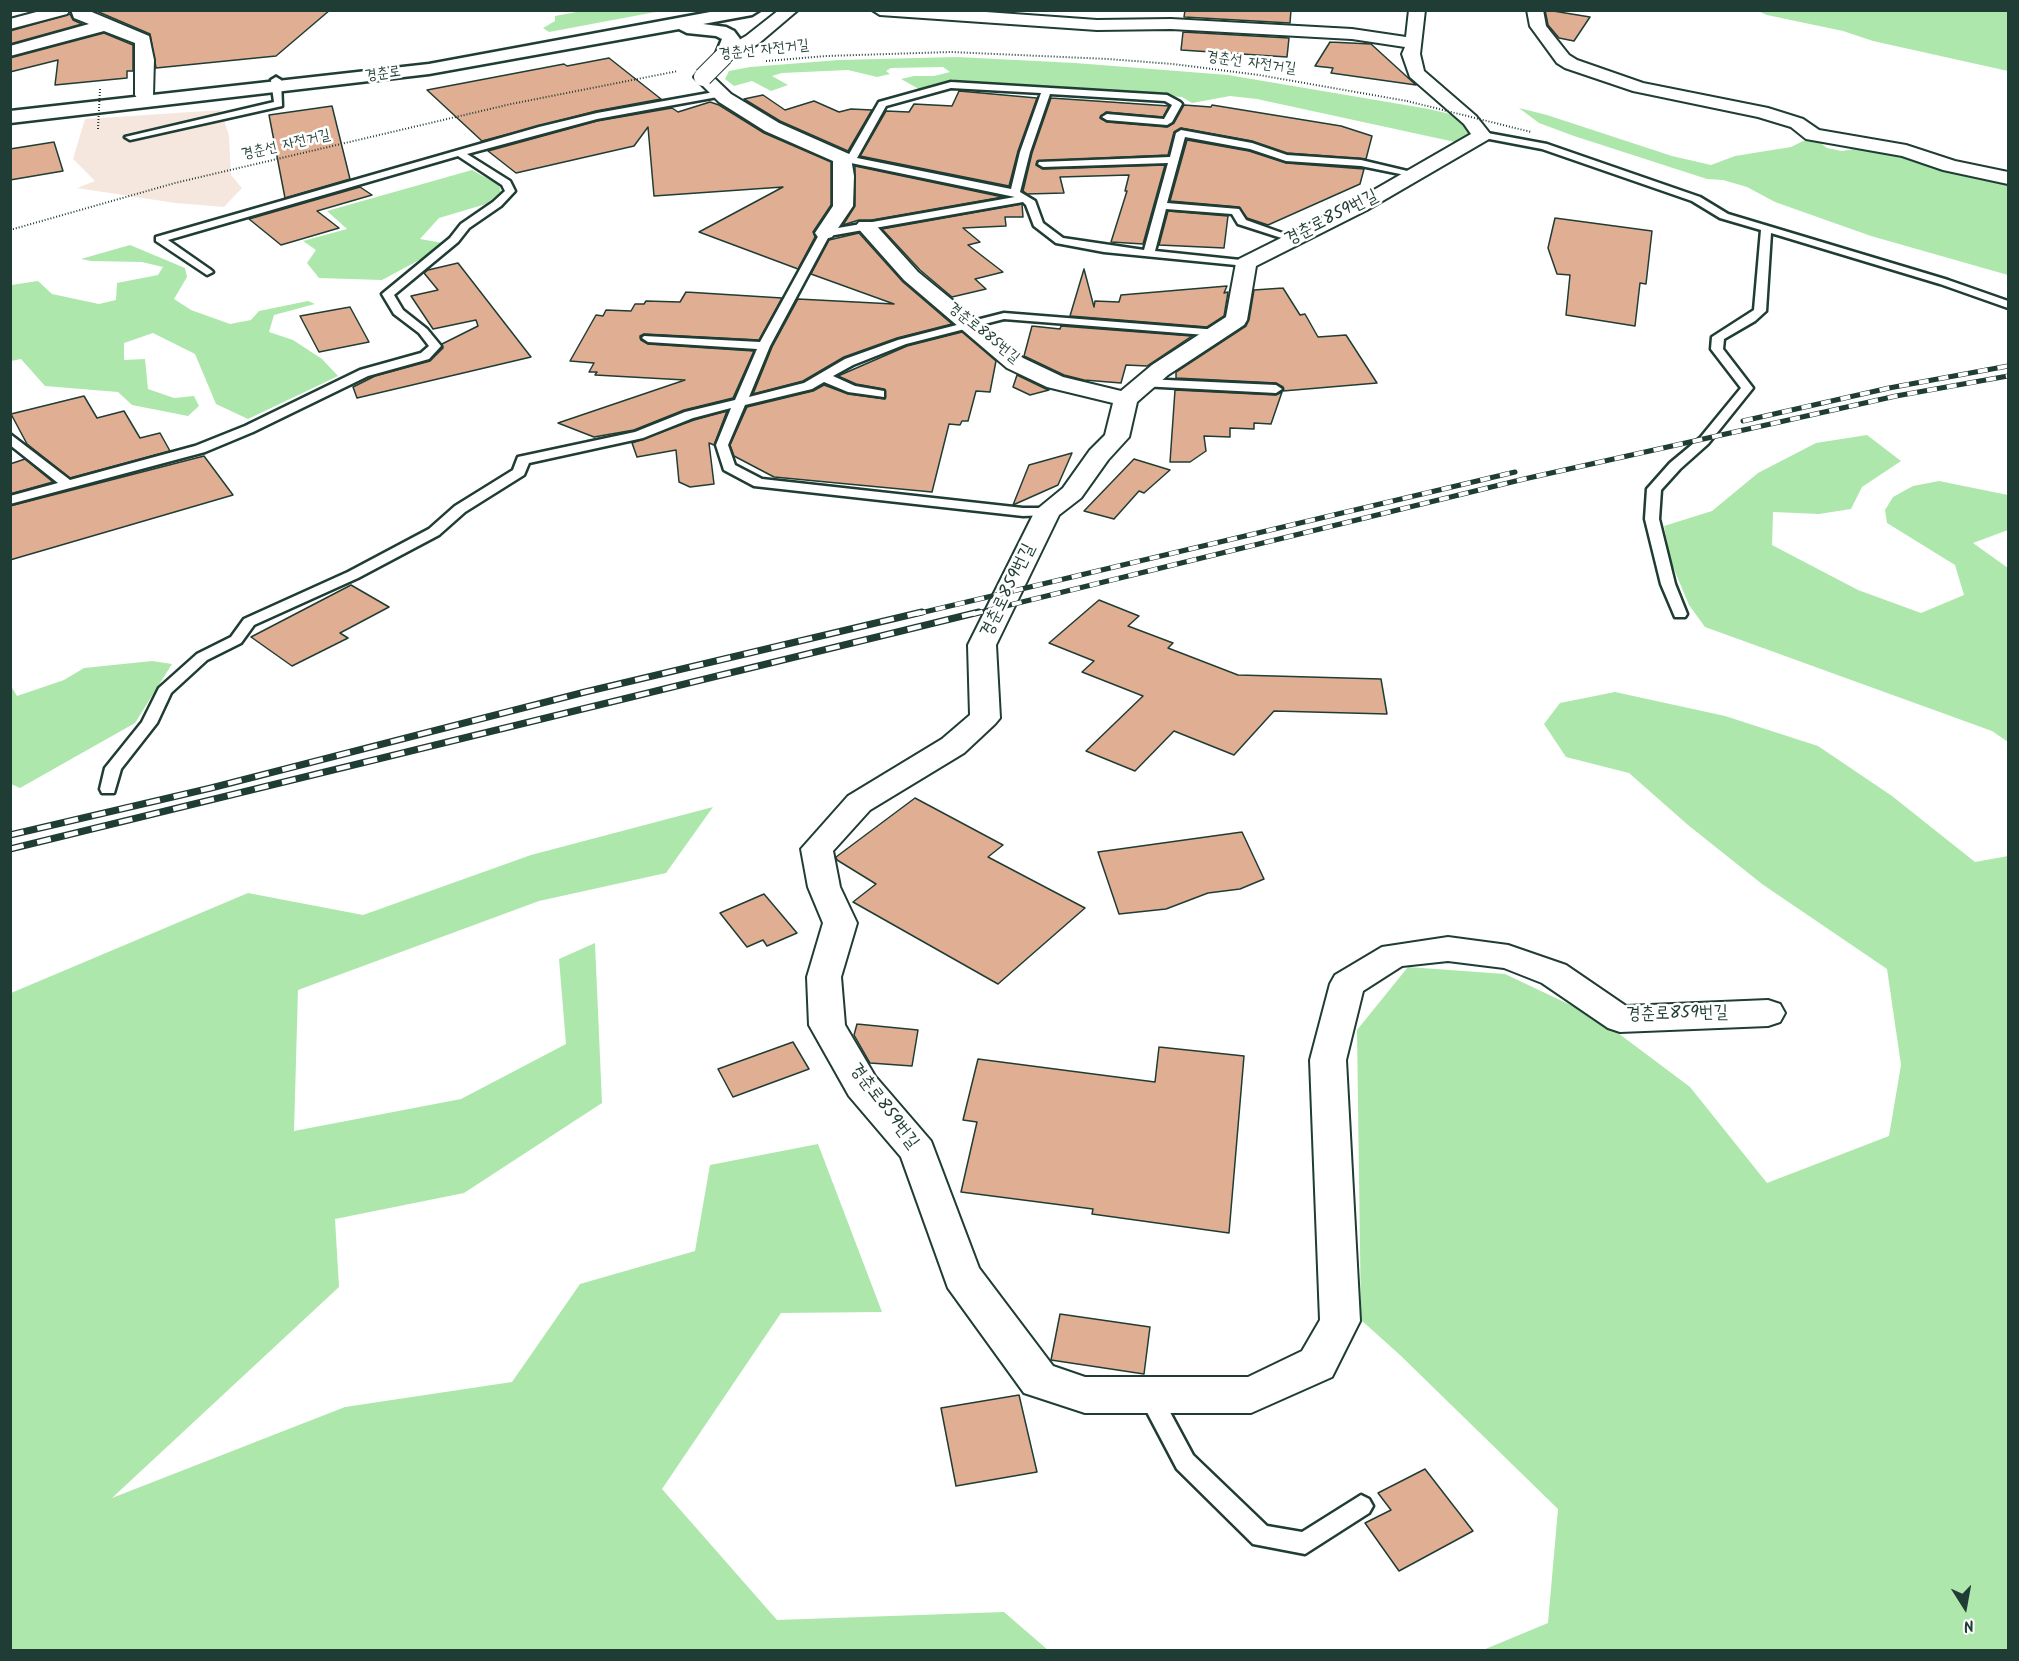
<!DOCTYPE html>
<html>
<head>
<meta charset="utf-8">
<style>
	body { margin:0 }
	#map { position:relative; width:2019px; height:1661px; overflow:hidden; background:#fff; font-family:Kalam,sans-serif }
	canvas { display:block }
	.frame { position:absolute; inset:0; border:12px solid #1f3d34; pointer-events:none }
	.north { position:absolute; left:1935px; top:1577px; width:60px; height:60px; -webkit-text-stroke:4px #fff; paint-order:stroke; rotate:169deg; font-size:16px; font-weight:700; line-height:24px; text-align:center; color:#1f3d34 }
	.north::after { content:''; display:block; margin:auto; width:21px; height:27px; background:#1f3d34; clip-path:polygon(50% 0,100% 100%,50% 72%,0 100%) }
</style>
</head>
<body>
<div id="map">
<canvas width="2019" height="1661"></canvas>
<div class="frame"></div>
<div class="north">N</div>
</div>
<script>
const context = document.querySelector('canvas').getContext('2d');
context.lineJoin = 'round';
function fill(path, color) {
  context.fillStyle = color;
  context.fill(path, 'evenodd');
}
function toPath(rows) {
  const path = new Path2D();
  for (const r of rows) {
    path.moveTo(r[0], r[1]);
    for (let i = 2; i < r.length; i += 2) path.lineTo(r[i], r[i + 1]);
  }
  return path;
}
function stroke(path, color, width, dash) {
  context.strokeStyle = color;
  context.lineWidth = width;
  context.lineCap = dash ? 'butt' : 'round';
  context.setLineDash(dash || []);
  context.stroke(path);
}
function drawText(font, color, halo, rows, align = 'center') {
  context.font = font + ' Kalam,"Poor Story",sans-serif';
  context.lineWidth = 5;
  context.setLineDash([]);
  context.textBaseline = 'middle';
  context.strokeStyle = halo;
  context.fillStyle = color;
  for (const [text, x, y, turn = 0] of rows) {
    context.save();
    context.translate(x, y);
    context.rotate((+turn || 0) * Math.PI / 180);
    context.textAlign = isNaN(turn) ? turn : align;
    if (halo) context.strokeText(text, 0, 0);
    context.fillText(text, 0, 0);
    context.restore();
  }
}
const built = toPath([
	[221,110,229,136,231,175,242,188,224,207,175,203,77,188,95,181,73,159,85,119]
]);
const green = toPath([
	[587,10,661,10,661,11,549,32,543,28,555,21,555,16],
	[1758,11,2008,11,2008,71,1873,41,1843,31,1767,15],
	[957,57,1075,63,1228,75,1429,109,1462,117,1471,133,1455,142,1257,99,1230,96,1192,103,1182,97,948,81,919,89,901,79,914,76,934,76,950,72,943,67,891,68,886,71,890,74,877,77,848,70,782,73,772,76,788,85,771,91,752,81,734,86,725,79,729,71,750,67,839,60],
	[1519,108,1547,115,1672,156,1711,165,1735,156,1791,147,1803,141,1818,141,1827,148,1842,151,1861,148,2008,181,2008,275,1871,236,1775,202,1747,187,1723,180,1707,179,1574,136,1539,123],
	[472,170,499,185,501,192,486,204,439,218,420,239,443,243,423,258,382,280,319,278,307,263,316,250,303,241,347,229,327,211],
	[130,245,185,268,187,277,174,299,191,310,230,324,251,320,259,311,308,301,315,304,274,315,269,332,293,340,322,359,338,376,248,419,216,404,195,354,153,333,124,343,124,360,145,359,148,389,174,398,194,396,199,406,188,416,132,405,118,392,45,386,21,359,11,361,11,285,38,281,52,294,99,304,116,300,117,283,158,275,163,267,142,262,91,261,81,259],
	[1867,435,1901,461,1862,487,1851,509,1819,514,1773,512,1772,545,1858,590,1921,613,1964,595,1955,565,1887,523,1885,510,1893,497,1913,486,1939,481,2008,495,2008,530,1973,543,2008,568,2008,742,1992,731,1705,627,1689,605,1671,562,1664,526,1712,511,1758,473,1816,443],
	[152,661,172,664,135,723,20,788,11,784,11,686,17,696,64,680,84,668],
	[1615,692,1725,716,1818,746,1892,796,1975,862,2008,856,2008,1650,1483,1650,1548,1623,1558,1509,1400,1355,1361,1320,1357,1030,1408,967,1505,974,1598,1018,1690,1087,1767,1183,1889,1136,1901,1065,1887,969,1762,884,1688,825,1629,773,1566,757,1544,724,1560,703],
	[713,807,666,873,539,901,298,990,294,1131,461,1099,566,1044,559,959,595,943,602,1103,464,1193,335,1219,339,1287,112,1498,345,1407,512,1382,580,1284,695,1251,710,1165,818,1144,882,1312,781,1313,662,1489,777,1620,1004,1612,1048,1650,11,1650,11,993,248,893,363,915,531,855]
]);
const building = toPath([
	[94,10,330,10,276,56,156,68,150,34,94,10],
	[1185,10,1291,10,1290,23,1184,17,1185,10],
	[1545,10,1547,10,1590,17,1574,41,1559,38,1548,25,1545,10],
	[70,14,73,20,82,24,10,44,10,31,70,14],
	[1183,32,1289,38,1287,57,1181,50,1183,32],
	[104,33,133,45,133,71,127,71,127,78,55,85,58,60,10,72,10,58,104,33],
	[1330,42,1371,44,1416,85,1331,73,1333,68,1315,66,1330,42],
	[609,58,661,99,596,111,482,141,427,90,564,64,567,66,609,58],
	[959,91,1037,98,1018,151,1009,186,860,156,886,111,909,112,914,104,952,106,959,91],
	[763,95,785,110,814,101,839,112,851,109,872,110,848,151,780,121,744,99,763,95],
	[1051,98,1169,106,1163,117,1106,112,1100,118,1107,122,1167,127,1174,123,1184,105,1211,107,1212,105,1341,126,1372,136,1366,159,1287,153,1252,141,1181,128,1174,132,1168,155,1037,161,1036,165,1043,169,1165,165,1143,244,1111,242,1127,191,1125,191,1129,175,1060,177,1064,193,1027,194,1023,191,1032,153,1051,98],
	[710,102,719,105,764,133,831,162,831,205,813,232,815,237,798,269,699,232,783,187,654,196,648,127,634,146,516,173,488,151,597,121,672,108,678,112,710,102],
	[332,106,350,179,285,198,269,115,332,106],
	[1187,140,1249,151,1286,163,1364,169,1360,184,1268,225,1247,218,1239,207,1170,201,1187,140],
	[54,142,63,171,10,180,10,149,54,142],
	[855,166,1003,197,872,220,859,220,843,225,855,206,855,166],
	[360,187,372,195,317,211,339,228,281,245,249,219,360,187],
	[1022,204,1023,217,1005,217,1006,226,963,228,980,242,968,245,1003,272,975,279,986,289,952,297,920,270,882,229,1022,204],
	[1168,211,1228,216,1224,248,1159,245,1168,211],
	[1555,218,1652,231,1646,284,1640,283,1635,326,1566,315,1570,275,1557,274,1548,248,1555,218],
	[859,233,903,282,952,324,897,338,844,357,803,381,753,394,772,347,798,299,894,304,811,274,829,240,859,233],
	[458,263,531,357,357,398,353,387,375,376,430,361,443,348,442,344,478,326,476,320,433,329,411,296,438,290,424,273,428,270,458,263],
	[1084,269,1094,307,1095,301,1119,302,1121,295,1227,286,1224,293,1228,292,1224,316,1207,327,1070,316,1084,269],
	[1283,288,1300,315,1305,314,1318,337,1346,335,1377,383,1283,391,1283,387,1276,383,1176,378,1176,372,1246,326,1249,320,1254,290,1283,288],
	[686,292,782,298,759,340,644,334,640,336,641,340,648,344,754,351,733,398,684,410,634,430,594,437,558,423,685,380,595,375,597,372,589,372,594,363,570,361,596,315,603,316,606,310,631,311,635,304,644,304,646,301,680,302,686,292],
	[350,307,369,342,319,352,300,316,350,307],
	[1032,326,1060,329,1061,326,1192,336,1147,366,1126,365,1121,383,1084,380,1064,375,1024,356,1032,326],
	[962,332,996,361,990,392,976,391,968,421,962,421,960,425,949,424,932,492,774,477,734,456,730,445,747,407,813,391,824,385,848,394,885,399,884,389,856,384,838,376,907,346,962,332],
	[1017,375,1046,389,1049,390,1030,395,1013,387,1017,375],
	[1175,390,1276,395,1282,392,1271,424,1254,423,1254,429,1230,428,1230,437,1204,436,1206,451,1190,462,1170,462,1175,390],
	[84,396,97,418,124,411,140,438,160,433,170,451,70,478,27,444,11,414,84,396],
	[727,411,714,445,709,443,714,484,690,487,679,482,676,450,637,457,632,443,694,420,727,411],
	[1072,453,1058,485,1013,505,1029,465,1072,453],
	[204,456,233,495,10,560,10,506,204,456],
	[25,459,53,482,10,494,10,464,25,459],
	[1134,459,1170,470,1144,493,1139,491,1114,519,1084,511,1134,459],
	[351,585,389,607,340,633,348,638,292,666,251,637,351,585],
	[1099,600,1139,616,1128,626,1173,643,1168,648,1238,675,1381,679,1387,714,1274,711,1234,755,1174,731,1135,771,1086,751,1143,696,1082,672,1094,661,1049,643,1099,600],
	[915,798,1003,845,988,857,1085,908,998,984,853,902,876,884,837,860,836,857,915,798],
	[1242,832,1264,879,1240,889,1208,893,1166,909,1119,914,1098,852,1242,832],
	[764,894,797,933,767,946,763,940,747,947,720,913,764,894],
	[857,1024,918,1030,912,1066,870,1063,854,1035,857,1024],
	[793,1042,809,1069,733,1097,718,1069,793,1042],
	[1159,1047,1244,1056,1229,1233,1092,1214,1093,1209,961,1192,977,1122,963,1120,978,1059,1155,1082,1159,1047],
	[1060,1314,1150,1327,1144,1374,1051,1360,1060,1314],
	[1019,1395,1037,1472,956,1486,941,1408,1019,1395],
	[1425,1469,1473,1531,1399,1571,1365,1523,1391,1510,1378,1493,1425,1469]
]);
const path = toPath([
	[766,61,826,56,951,52,1108,59,1173,64,1259,75,1407,101],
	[10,230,175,183,511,104,678,71]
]);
const lane = toPath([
	[276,77,281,80,282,106,130,140,125,137,274,102,271,80,276,77],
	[951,82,1167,95,1180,102,1182,104,1172,122,1167,125,1107,120,1102,117,1107,114,1164,119,1172,105,1165,101,1050,94,1030,152,1020,192,1035,201,1043,223,1063,238,1144,250,1168,163,1043,167,1038,164,1039,162,1170,157,1176,133,1181,130,1252,143,1287,155,1361,160,1420,174,1415,177,1361,166,1286,161,1250,149,1185,137,1167,203,1239,209,1246,220,1299,239,1294,242,1238,224,1232,214,1166,209,1155,251,1250,261,1250,265,1246,266,1104,252,1056,243,1034,226,1026,205,1023,202,829,236,770,346,749,397,804,383,845,359,898,340,1004,313,1218,330,1224,333,1218,336,1004,319,906,344,853,365,833,376,855,386,884,391,884,397,848,392,824,382,812,389,745,405,728,445,735,465,762,479,1023,508,1053,508,1055,511,1053,514,1048,515,1023,516,754,486,724,470,716,445,731,408,693,418,643,438,529,463,524,475,465,512,439,535,358,578,254,625,241,643,207,660,171,693,157,723,121,769,114,793,102,793,100,789,105,768,142,722,159,688,197,654,231,637,244,619,348,572,429,529,455,506,513,470,518,457,635,432,685,412,735,400,757,349,648,342,642,338,644,336,760,342,821,231,1015,197,851,163,837,158,842,155,848,156,879,102,951,82],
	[951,88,1041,93,1020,152,1011,189,857,158,886,106,951,88],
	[720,91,723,92,723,96,597,119,467,154,510,181,515,191,501,206,469,228,458,242,394,295,403,310,427,329,441,346,429,359,368,376,253,432,205,452,10,504,10,496,58,483,10,445,10,434,70,480,195,446,245,426,360,370,421,353,429,346,419,333,394,314,382,294,450,238,461,224,493,202,505,191,502,185,458,156,168,240,211,270,213,272,207,275,156,241,156,237,539,127,597,113,720,91],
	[1482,132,1547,144,1700,197,1728,214,1948,280,2008,301,2008,308,1940,284,1771,233,1766,311,1755,321,1724,339,1723,349,1753,388,1708,444,1680,469,1661,490,1659,519,1675,584,1687,614,1685,617,1675,617,1661,584,1645,519,1647,489,1670,463,1700,438,1741,388,1711,349,1712,337,1754,310,1761,230,1720,218,1692,201,1542,149,1479,137,1479,133,1482,132],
	[1145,379,1276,385,1282,389,1276,393,1141,386,1139,383,1145,379],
	[1149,1385,1157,1388,1193,1455,1267,1526,1302,1532,1361,1495,1369,1499,1373,1506,1369,1513,1305,1554,1253,1544,1177,1469,1138,1395,1141,1388,1149,1385]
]);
const street = toPath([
	[44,10,69,11,67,14,10,29,10,19,44,10],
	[71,10,87,10,149,36,154,60,153,95,150,99,138,99,135,95,135,43,104,31,10,56,10,46,89,24,74,18,71,10],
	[779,10,798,10,758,44,730,60,718,60,715,56,718,52,746,36,779,10],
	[872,10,958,10,1097,20,1171,19,1352,29,1406,37,1409,10,1425,10,1420,54,1424,71,1476,116,1491,135,1489,139,1367,210,1256,266,1247,320,1244,325,1168,375,1137,402,1129,437,1108,460,1081,498,1059,515,996,645,1000,718,995,724,964,753,870,810,833,851,840,887,857,923,841,977,845,1025,875,1076,931,1141,979,1268,1053,1366,1085,1377,1248,1377,1302,1351,1320,1320,1310,1060,1330,984,1335,975,1382,947,1448,937,1508,945,1566,965,1626,1006,1768,1000,1780,1004,1785,1013,1780,1022,1768,1026,1620,1032,1608,1028,1542,983,1504,968,1448,961,1402,966,1363,991,1346,1060,1360,1321,1332,1377,1251,1413,1085,1413,1024,1393,948,1288,901,1157,849,1096,809,1025,807,977,823,923,808,887,801,849,848,796,942,739,970,715,968,645,1035,511,1063,488,1090,450,1105,435,1113,403,1047,387,1007,368,904,280,856,226,859,222,873,222,918,272,1023,358,1063,377,1121,391,1152,365,1226,317,1236,263,1239,259,1353,202,1471,134,1464,124,1410,77,1402,54,1405,47,1352,39,1171,29,1097,30,880,15,872,10],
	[1527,10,1543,10,1546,26,1569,55,1577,60,1643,83,1768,108,1803,119,1819,130,1906,145,1955,161,2008,172,2008,184,1943,170,1902,156,1806,139,1791,127,1758,117,1633,91,1565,68,1557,63,1530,26,1527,10],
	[703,72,709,73,731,94,779,123,849,154,851,158,854,176,853,206,832,237,825,239,818,237,815,233,833,206,833,161,765,131,719,102,694,77,697,73,703,72]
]);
const secondary = toPath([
	[721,10,760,10,752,15,703,24,726,27,734,31,740,39,730,60,724,61,718,60,715,56,722,39,716,36,687,33,679,29,429,74,10,123,10,111,429,64,721,10]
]);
const railFar1 = toPath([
	[1743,421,1889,388,2008,366],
	[916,614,1515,472],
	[973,614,1524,479,1896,396,2008,376]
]);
const rail = toPath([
	[10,835,211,788,585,692,922,612],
	[10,849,979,612]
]);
const pathBridge = toPath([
	[1407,101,1531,132],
	[98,129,100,89]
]);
const streetBridge = toPath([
	[703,77,724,56]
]);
const farStreetnames = [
	["경춘선 자전거길",764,51,-6],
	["경춘선 자전거길",1251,64,8],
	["경춘로",383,75,-8],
	["경춘선 자전거길",286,146,-13],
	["경춘로885번길",983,334,39]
];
const streetNames = [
	["경춘로859번길",1332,219,-27],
	["경춘로859번길",1009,591,-64],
	["경춘로859번길",1677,1015,-1],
	["경춘로859번길",883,1107,53]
];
fill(built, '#f6e7de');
fill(green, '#ade7ac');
fill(building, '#e0ae92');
stroke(building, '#1f3d34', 1.5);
stroke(lane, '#1f3d34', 5);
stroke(street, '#1f3d34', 4);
stroke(secondary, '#1f3d34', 5);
stroke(path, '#1f3d34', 2, [1, 2]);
fill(lane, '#fff');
fill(street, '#fff');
fill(secondary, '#fff');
stroke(railFar1, '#1f3d34', 5);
stroke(rail, '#1f3d34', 7);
stroke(railFar1, '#fff', 4, [10]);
stroke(rail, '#fff', 4.5, [14]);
stroke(streetBridge, '#1f3d34', 20, []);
stroke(pathBridge, '#1f3d34', 2, [1, 2]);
stroke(streetBridge, '#fff', 18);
drawText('15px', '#1f3d34', '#fff', farStreetnames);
drawText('18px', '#1f3d34', '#fff', streetNames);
</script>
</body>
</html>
